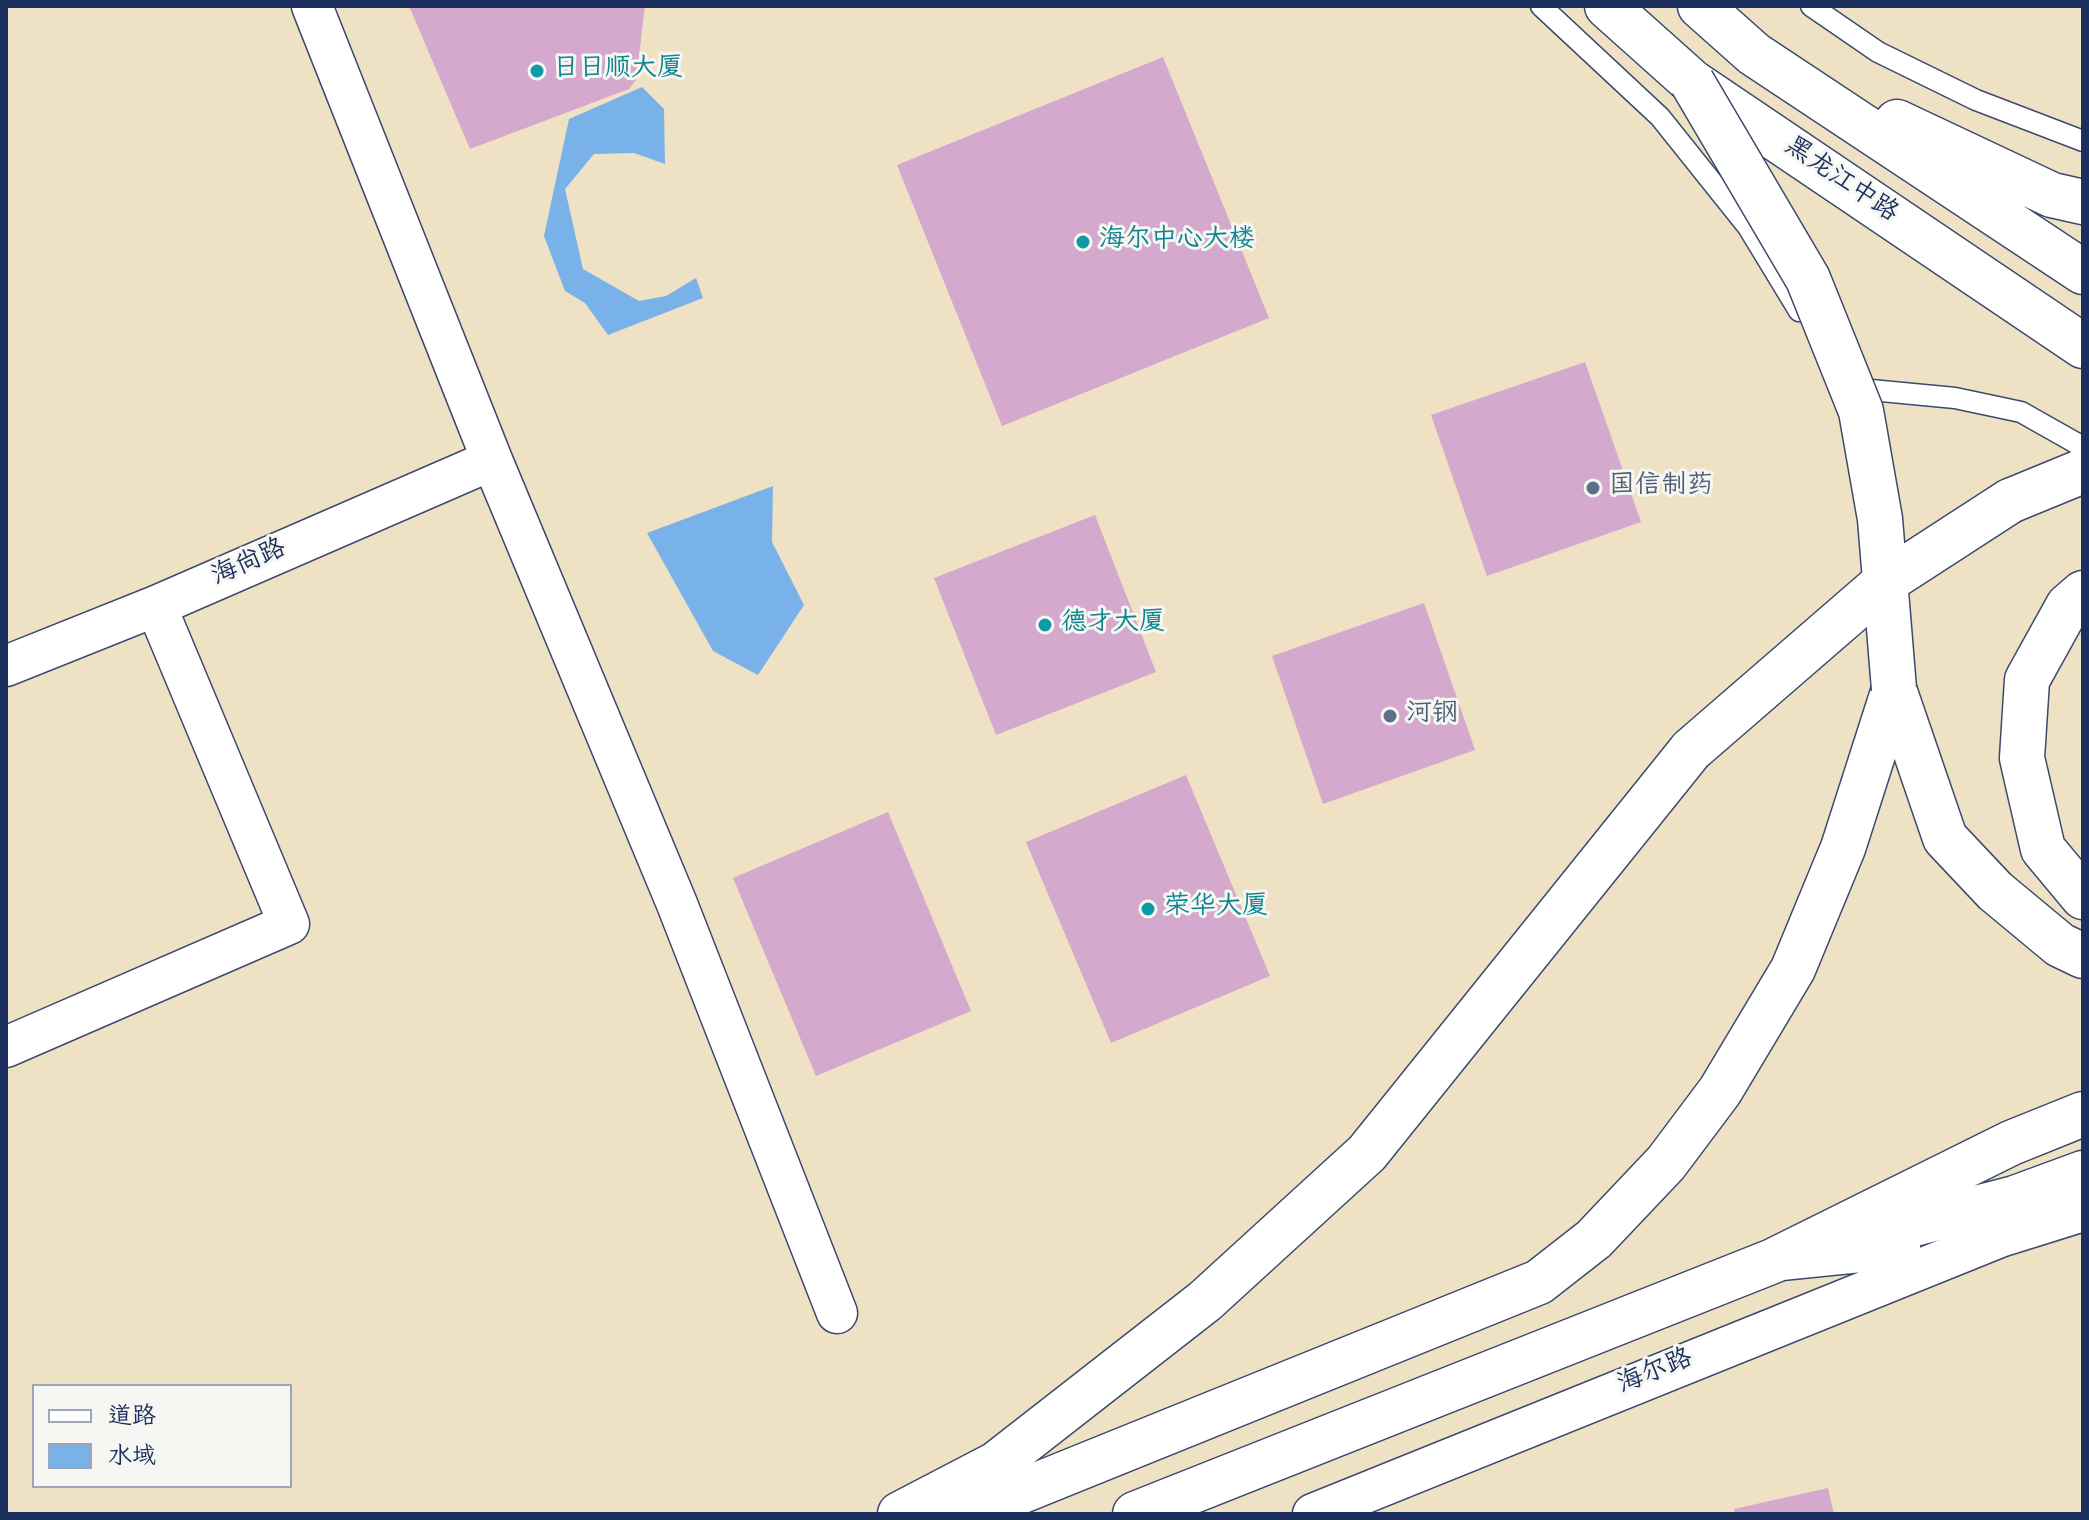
<!DOCTYPE html>
<html>
<head>
<meta charset="utf-8">
<style>
	body { margin:0 }
	#map { position:relative; width:2089px; height:1520px; overflow:hidden; background:#efe1c3; font-family:Dekko,"LXGW WenKai TC",sans-serif }
	canvas { display:block }
	.frame { position:absolute; inset:0; border:8px solid #1b2f5e; pointer-events:none }
	.legend { position:absolute; left:32px; top:1384px; width:260px; height:104px; box-sizing:border-box; background:#f6f6f2; border:2px solid #9ea6b7; margin:0; padding:10px 14px; list-style:none; font-size:24px; color:#1b2f5e }
	.legend li { display:flex; align-items:center; gap:16px; height:40px }
	.legend b { width:40px; border:2px solid #9ea6b7 }
</style>
</head>
<body>
<div id="map">
<canvas width="2089" height="1520"></canvas>
<div class="frame"></div>
<ul class="legend">
<li><b style="height:10px;background:#fff"></b>道路</li>
<li><b style="height:22px;background:#79b2e9"></b>水域</li>
</ul>
</div>
<script>
const context = document.querySelector('canvas').getContext('2d');
context.lineJoin = 'round';
function fill(path, color) {
  context.fillStyle = color;
  context.fill(path, 'evenodd');
}
function toPath(rows) {
  const path = new Path2D();
  for (const r of rows) {
    path.moveTo(r[0], r[1]);
    for (let i = 2; i < r.length; i += 2) path.lineTo(r[i], r[i + 1]);
  }
  return path;
}
function stroke(path, color, width, dash) {
  context.strokeStyle = color;
  context.lineWidth = width;
  context.lineCap = dash ? 'butt' : 'round';
  context.setLineDash(dash || []);
  context.stroke(path);
}
function drawText(font, color, halo, rows, align = 'center') {
  context.font = font + ' Dekko,"LXGW WenKai TC",sans-serif';
  context.lineWidth = 6;
  context.setLineDash([]);
  context.textBaseline = 'middle';
  context.strokeStyle = halo;
  context.fillStyle = color;
  for (const [text, x, y, turn = 0] of rows) {
    context.save();
    context.translate(x, y);
    context.rotate((+turn || 0) * Math.PI / 180);
    context.textAlign = isNaN(turn) ? turn : align;
    if (halo) context.strokeText(text, 0, 0);
    context.fillText(text, 0, 0);
    context.restore();
  }
}
const water = toPath([
	[642,87,664,109,665,164,634,153,594,154,565,189,583,269,639,301,666,296,696,278,703,298,608,335,585,303,565,291,544,236,569,119],
	[773,486,772,542,804,605,758,675,713,651,647,533]
]);
const building = toPath([
	[409,6,645,6,636,80,629,89,470,149],
	[1163,57,1269,318,1002,426,897,165],
	[1585,362,1641,522,1487,576,1431,415],
	[1095,515,1156,672,996,735,934,578],
	[1424,603,1475,750,1323,804,1272,656],
	[1186,775,1270,976,1111,1043,1026,842],
	[888,812,971,1011,816,1076,733,878],
	[1828,1488,1834,1514,1735,1514,1734,1509]
]);
const service = toPath([
	[1541,6,1660,117,1748,227,1799,311],
	[1811,6,1878,52,1976,100,2083,141],
	[1850,388,1955,398,2021,412,2083,447]
]);
const minor = toPath([
	[312,6,492,460,677,904,837,1313],
	[6,666,156,606,492,460],
	[6,1047,289,924,156,606],
	[1976,1240,2000,1237,2083,1211],
	[1781,1260,1900,1248],
	[1313,1514,2000,1237]
]);
const primary = toPath([
	[2010,501,2083,471],
	[1860,1238,2015,1198,2083,1173],
	[900,1514,996,1464,1205,1301,1367,1153,1691,750],
	[1135,1514,1773,1261,2011,1143,2083,1114]
]);
const trunk = toPath([
	[1607,6,1692,82,2083,346],
	[1700,6,1754,54,2083,272],
	[1897,122,2052,195,2083,202],
	[2083,593,2068,606,2027,680,2022,758,2043,849,2083,897],
	[1894,689,1945,838,1995,891,2060,945,2083,956],
	[965,1514,1539,1282,1594,1239,1666,1163,1720,1091,1793,969,1843,848,1894,689]
]);
const primaryBridge = toPath([
	[1691,750,1885,582,2010,501]
]);
const trunkBridge = toPath([
	[1692,82,1808,279,1861,411,1880,519,1894,689]
]);
const markers = [
	[537,71,8,"#0f9aa8"],
	[1083,242,8,"#0f9aa8"],
	[1593,488,8,"#5c6f8a"],
	[1045,625,8,"#0f9aa8"],
	[1390,716,8,"#5c6f8a"],
	[1148,909,8,"#0f9aa8"]
];
const cultureNames = [
	["日日顺大厦",553,71],
	["海尔中心大楼",1099,242],
	["德才大厦",1061,625],
	["荣华大厦",1164,909]
];
const streetNames = [
	["黑龙江中路",1840,182,34],
	["海尚路",250,565,-24],
	["海尔路",1656,1374,-22]
];
const serviceNames = [
	["国信制药",1609,488],
	["河钢",1406,716]
];
fill(water, '#79b2e9');
fill(building, '#d4a9cd');
stroke(service, '#3b4a6d', 23);
stroke(minor, '#3b4a6d', 43);
stroke(primary, '#3b4a6d', 47);
stroke(trunk, '#3b4a6d', 47);
stroke(service, '#fff', 20);
stroke(minor, '#fff', 40);
stroke(primary, '#fff', 44);
stroke(trunk, '#fff', 44);
stroke(primaryBridge, '#3b4a6d', 47, []);
stroke(trunkBridge, '#3b4a6d', 47, []);
stroke(primaryBridge, '#fff', 44);
stroke(trunkBridge, '#fff', 44);
for (const [x, y, r, color] of markers) {
  const dot = new Path2D();
  dot.arc(x, y, r, 0, 2 * Math.PI);
  context.fillStyle = color;
  context.fill(dot);
  stroke(dot, '#f6f6f2', 3);
}
drawText('26px', '#0d838f', '#f6f6f2', cultureNames, 'left');
drawText('26px', '#1b2f5e', '#f6f6f2', streetNames);
drawText('26px', '#4e5e75', '#f6f6f2', serviceNames, 'left');
</script>
</body>
</html>
